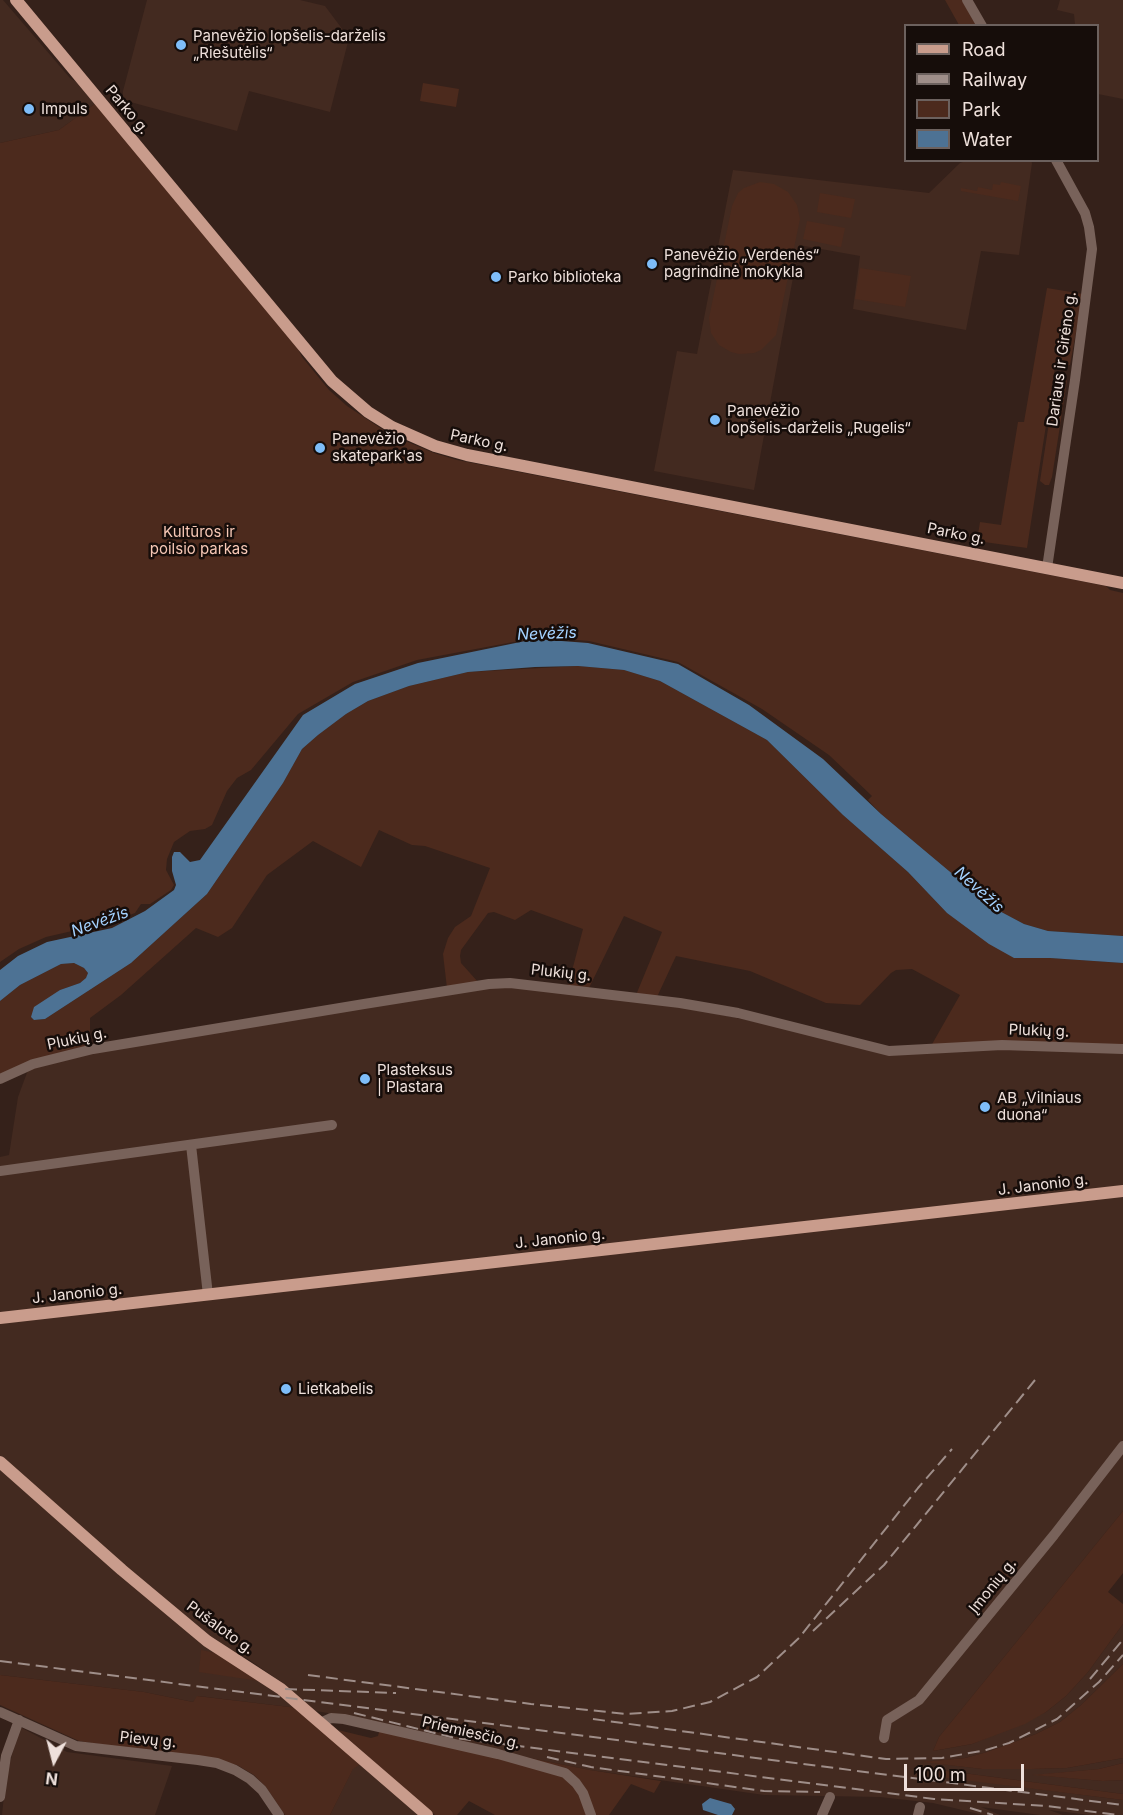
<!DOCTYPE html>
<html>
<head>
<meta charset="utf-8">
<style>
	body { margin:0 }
	#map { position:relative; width:1123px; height:1815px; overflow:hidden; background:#35211a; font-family:Inter,sans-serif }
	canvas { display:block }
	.legend { position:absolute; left:904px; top:24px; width:195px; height:138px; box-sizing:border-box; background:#160d0a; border:2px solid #6c615e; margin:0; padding:8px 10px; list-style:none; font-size:18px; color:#eee0db }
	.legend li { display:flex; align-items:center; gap:12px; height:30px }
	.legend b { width:30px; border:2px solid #6c615e }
	.north { position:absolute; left:24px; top:1731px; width:60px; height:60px; -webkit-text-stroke:4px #160d0a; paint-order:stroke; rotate:187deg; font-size:16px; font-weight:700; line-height:24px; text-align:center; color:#eee0db }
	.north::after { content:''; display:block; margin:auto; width:21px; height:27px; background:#eee0db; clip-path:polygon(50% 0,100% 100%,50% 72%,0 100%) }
	.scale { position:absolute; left:904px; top:1764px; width:120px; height:27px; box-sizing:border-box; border:3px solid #eee0db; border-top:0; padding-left:8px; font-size:18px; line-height:21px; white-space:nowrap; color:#eee0db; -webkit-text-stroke:4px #160d0a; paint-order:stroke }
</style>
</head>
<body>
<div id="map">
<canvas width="1123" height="1815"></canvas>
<ul class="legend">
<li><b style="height:8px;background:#c99c8c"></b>Road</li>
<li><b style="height:8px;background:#9f8e89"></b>Railway</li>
<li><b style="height:16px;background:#4c2a1d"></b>Park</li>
<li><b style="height:16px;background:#4d7294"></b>Water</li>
</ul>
<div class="north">N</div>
<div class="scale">100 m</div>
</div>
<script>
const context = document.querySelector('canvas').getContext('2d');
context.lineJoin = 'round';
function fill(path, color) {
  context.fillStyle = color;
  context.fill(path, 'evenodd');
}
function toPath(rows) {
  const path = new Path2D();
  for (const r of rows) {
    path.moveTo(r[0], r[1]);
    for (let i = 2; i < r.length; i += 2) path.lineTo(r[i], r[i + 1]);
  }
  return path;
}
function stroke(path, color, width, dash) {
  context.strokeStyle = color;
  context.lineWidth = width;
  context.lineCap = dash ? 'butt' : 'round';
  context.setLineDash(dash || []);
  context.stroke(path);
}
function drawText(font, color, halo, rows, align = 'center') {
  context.font = font + ' Inter,sans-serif';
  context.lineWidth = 5;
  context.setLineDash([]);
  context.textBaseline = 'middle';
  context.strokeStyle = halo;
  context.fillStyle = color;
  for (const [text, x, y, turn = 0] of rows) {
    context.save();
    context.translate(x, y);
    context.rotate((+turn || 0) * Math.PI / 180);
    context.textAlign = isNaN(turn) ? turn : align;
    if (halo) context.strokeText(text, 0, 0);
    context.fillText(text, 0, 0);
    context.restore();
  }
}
const built = toPath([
	[0,0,3,0,70,78,80,84,96,103,59,130,0,143],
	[147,0,300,0,325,6,349,38,330,112,249,91,237,131,123,100,123,91],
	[1060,0,1123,0,1123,99,1098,94,1098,26,1075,25,1074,14,1057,10],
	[966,161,1031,161,1032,163,1019,255,981,251,966,330,853,309,860,256,799,245,754,490,654,471,677,351,697,354,733,170,929,193,960,163],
	[478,982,589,988,880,1047,1123,1047,1123,1511,939,1737,933,1751,972,1744,1046,1712,1066,1696,1088,1672,1123,1624,1123,1664,1081,1705,1060,1722,1036,1734,987,1752,965,1758,927,1762,982,1769,1032,1769,1067,1768,1123,1758,1123,1763,1099,1769,1038,1775,1103,1781,1123,1780,1123,1794,940,1770,939,1776,1123,1800,1123,1815,1090,1815,1049,1810,1063,1815,1040,1815,981,1807,1000,1815,983,1815,933,1803,880,1797,764,1795,590,1770,495,1751,347,1716,315,1711,287,1686,245,1657,201,1651,266,1682,298,1708,198,1696,193,1702,144,1692,0,1675,0,1157,9,1155,18,1097,31,1062],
	[20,1727,67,1752,172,1766,155,1815,2,1815,6,1776],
	[361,1764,419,1815,330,1815,353,1768]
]);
const green = toPath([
	[945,0,962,0,976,25,959,25],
	[423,83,459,89,456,107,420,101],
	[96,103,296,345,302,357,329,390,347,406,391,435,434,453,457,460,1106,586,1110,590,1123,593,1123,936,1048,931,1024,924,992,907,881,814,868,800,872,796,829,755,762,709,678,662,589,641,540,637,417,660,353,682,298,714,251,770,237,778,227,791,212,825,205,829,190,831,174,842,167,859,166,870,174,885,171,890,150,904,141,904,135,913,107,923,46,937,19,949,0,962,0,143,59,130],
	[760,182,774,184,788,192,797,205,800,219,776,335,761,350,754,353,739,354,731,352,719,345,711,333,709,318,732,206,738,193,744,188],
	[1001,182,1021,186,1018,201,961,191,961,188,977,191,978,187,992,190,993,184,1000,185],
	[820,193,855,199,851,218,817,212],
	[807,221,845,228,841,247,803,239],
	[860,268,911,276,905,307,855,299],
	[1047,288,1083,294,1070,365,1055,367,1027,548,977,541,980,522,1001,525,1018,422,1024,422],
	[1060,375,1064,376,1067,381,1052,477,1049,485,1045,485,1040,481,1056,377],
	[578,666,624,670,660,681,767,740,843,815,908,872,947,913,1014,958,1050,958,1123,963,1123,1047,931,1046,960,995,912,969,896,970,891,973,860,1005,826,1003,750,971,676,956,657,997,636,995,662,932,624,916,589,988,568,986,583,929,531,910,515,920,494,912,488,913,461,950,460,956,461,963,478,982,447,988,443,954,448,938,455,927,471,916,490,868,425,846,412,845,379,830,361,867,313,841,267,875,232,928,218,937,196,928,121,995,90,1018,90,1047,0,1075,0,1001,20,985,61,964,74,963,84,968,88,973,87,978,80,983,60,990,31,1017,34,1020,45,1019,131,963,207,894,283,783,302,749,318,735,346,714,368,701,409,686,468,672],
	[1123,1511,1123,1573,1108,1592,1123,1604,1123,1624,1088,1672,1066,1696,1046,1712,1025,1724,972,1744,933,1751,939,1737],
	[201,1650,216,1653,266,1682,199,1672],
	[1123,1664,1123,1758,1067,1768,1032,1769,982,1769,922,1762,965,1758,987,1752,1036,1734,1060,1722,1081,1705],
	[0,1675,144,1692,193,1702,197,1696,298,1708,361,1764,353,1769,330,1815,285,1815,266,1787,254,1775,237,1765,79,1741,0,1705],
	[381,1724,495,1751,590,1770,661,1781,654,1793,631,1784,609,1815,495,1815,469,1801,457,1815,435,1815,338,1730,371,1738,378,1736],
	[1123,1763,1123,1780,1103,1781,1032,1775,1099,1769],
	[940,1770,1123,1794,1123,1800,939,1777]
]);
const water = toPath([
	[535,639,588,643,678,664,749,705,823,759,881,814,992,907,1024,924,1048,931,1123,936,1123,963,1050,958,1014,958,989,944,947,913,908,872,843,815,767,740,660,681,624,670,578,666,535,667,468,672,409,686,368,701,346,714,318,735,302,749,283,783,207,894,131,963,45,1019,34,1020,31,1017,34,1007,60,990,80,983,86,978,88,973,84,968,74,963,61,964,20,985,0,1001,0,970,18,956,47,942,112,928,145,911,174,890,176,885,172,871,172,857,174,852,180,852,190,862,200,860,303,715,355,684,418,663],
	[710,1798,731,1804,735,1809,732,1815,718,1815,703,1810,702,1804]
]);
const minor = toPath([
	[967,0,982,26],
	[1047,568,1075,380,1092,249,1089,227,1085,213,1056,160],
	[0,1079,33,1064,93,1049,364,1004,489,984,510,983,680,1003,738,1013,889,1051,1002,1045,1123,1049],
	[191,1145,208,1295],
	[0,1171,332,1125],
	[0,1712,76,1746,198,1760,217,1763,235,1770,250,1779,262,1790,279,1815],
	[320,1723,331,1718,344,1719,498,1754,565,1773,576,1783,583,1793,591,1815],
	[884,1738,887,1720,919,1700,1054,1535,1123,1446],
	[0,1797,6,1756,19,1720],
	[822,1815,830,1797],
	[918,1815,920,1807]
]);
const major = toPath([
	[16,0,332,381,368,412,392,427,435,446,467,455,1123,583],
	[0,1318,1123,1191],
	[0,1462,122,1570,207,1641,281,1689,427,1815]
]);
const rail = toPath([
	[813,1631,884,1565,1035,1380],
	[0,1661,1123,1805],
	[308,1675,531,1704,626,1714,672,1711,710,1702,757,1677,799,1638,918,1488,952,1449],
	[1090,1679,1121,1642],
	[285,1689,396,1693],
	[354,1713,455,1738,934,1799,1046,1806,1118,1815],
	[593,1719,886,1759,942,1758,986,1750,1009,1743,1057,1719,1099,1682,1123,1655],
	[547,1757,591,1767,764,1791,820,1792],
	[970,1808,993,1815]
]);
const markers = [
	[181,45,6,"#7ebdf9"],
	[29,109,6,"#7ebdf9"],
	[652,264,6,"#7ebdf9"],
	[496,277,6,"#7ebdf9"],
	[715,420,6,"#7ebdf9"],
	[320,448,6,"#7ebdf9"],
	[365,1079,6,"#7ebdf9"],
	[985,1107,6,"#7ebdf9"],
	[286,1389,6,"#7ebdf9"]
];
const poiNames = [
	["Panevėžio lopšelis-darželis",193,36],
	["„Riešutėlis“",193,53],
	["Impuls",41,109],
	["Panevėžio „Verdenės“",664,255],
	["pagrindinė mokykla",664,272],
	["Parko biblioteka",508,277],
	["Panevėžio",727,411],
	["lopšelis-darželis „Rugelis“",727,428],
	["Panevėžio",332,439],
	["skatepark'as",332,456],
	["Plasteksus",377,1070],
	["| Plastara",377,1087],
	["AB „Vilniaus",997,1098],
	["duona“",997,1115],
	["Lietkabelis",298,1389]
];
const streetNames = [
	["Parko g.",127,110,50],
	["Dariaus ir Girėno g.",1062,359,-82],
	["Parko g.",479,441,12],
	["Parko g.",956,534,11],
	["Plukių g.",561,973,6],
	["Plukių g.",1039,1031,2],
	["Plukių g.",77,1039,-12],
	["J. Janonio g.",1043,1185,-7],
	["J. Janonio g.",560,1239,-6],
	["J. Janonio g.",77,1294,-6],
	["Įmonių g.",993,1586,-51],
	["Pušaloto g.",220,1628,36],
	["Priemiesčio g.",471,1733,13],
	["Pievų g.",148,1740,6]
];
const parkNames = [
	["Kultūros ir",199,532],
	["poilsio parkas",199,549]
];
const waterNames = [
	["Nevėžis",547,634,-2],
	["Nevėžis",979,890,42],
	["Nevėžis",100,922,-20]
];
fill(built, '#432a20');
fill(green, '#4c2a1d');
fill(water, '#4d7294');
stroke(minor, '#78625a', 10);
stroke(major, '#c99c8c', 12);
stroke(rail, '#9f8e89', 2, [12, 6]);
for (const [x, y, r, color] of markers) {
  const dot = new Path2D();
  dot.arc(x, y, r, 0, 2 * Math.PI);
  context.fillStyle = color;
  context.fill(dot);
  stroke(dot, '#160d0a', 2);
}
drawText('15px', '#eee0db', '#160d0a', poiNames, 'left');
drawText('15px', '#eee0db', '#160d0a', streetNames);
drawText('15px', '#f7c8b6', '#160d0a', parkNames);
drawText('italic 16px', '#a4d2ff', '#160d0a', waterNames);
</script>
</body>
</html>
